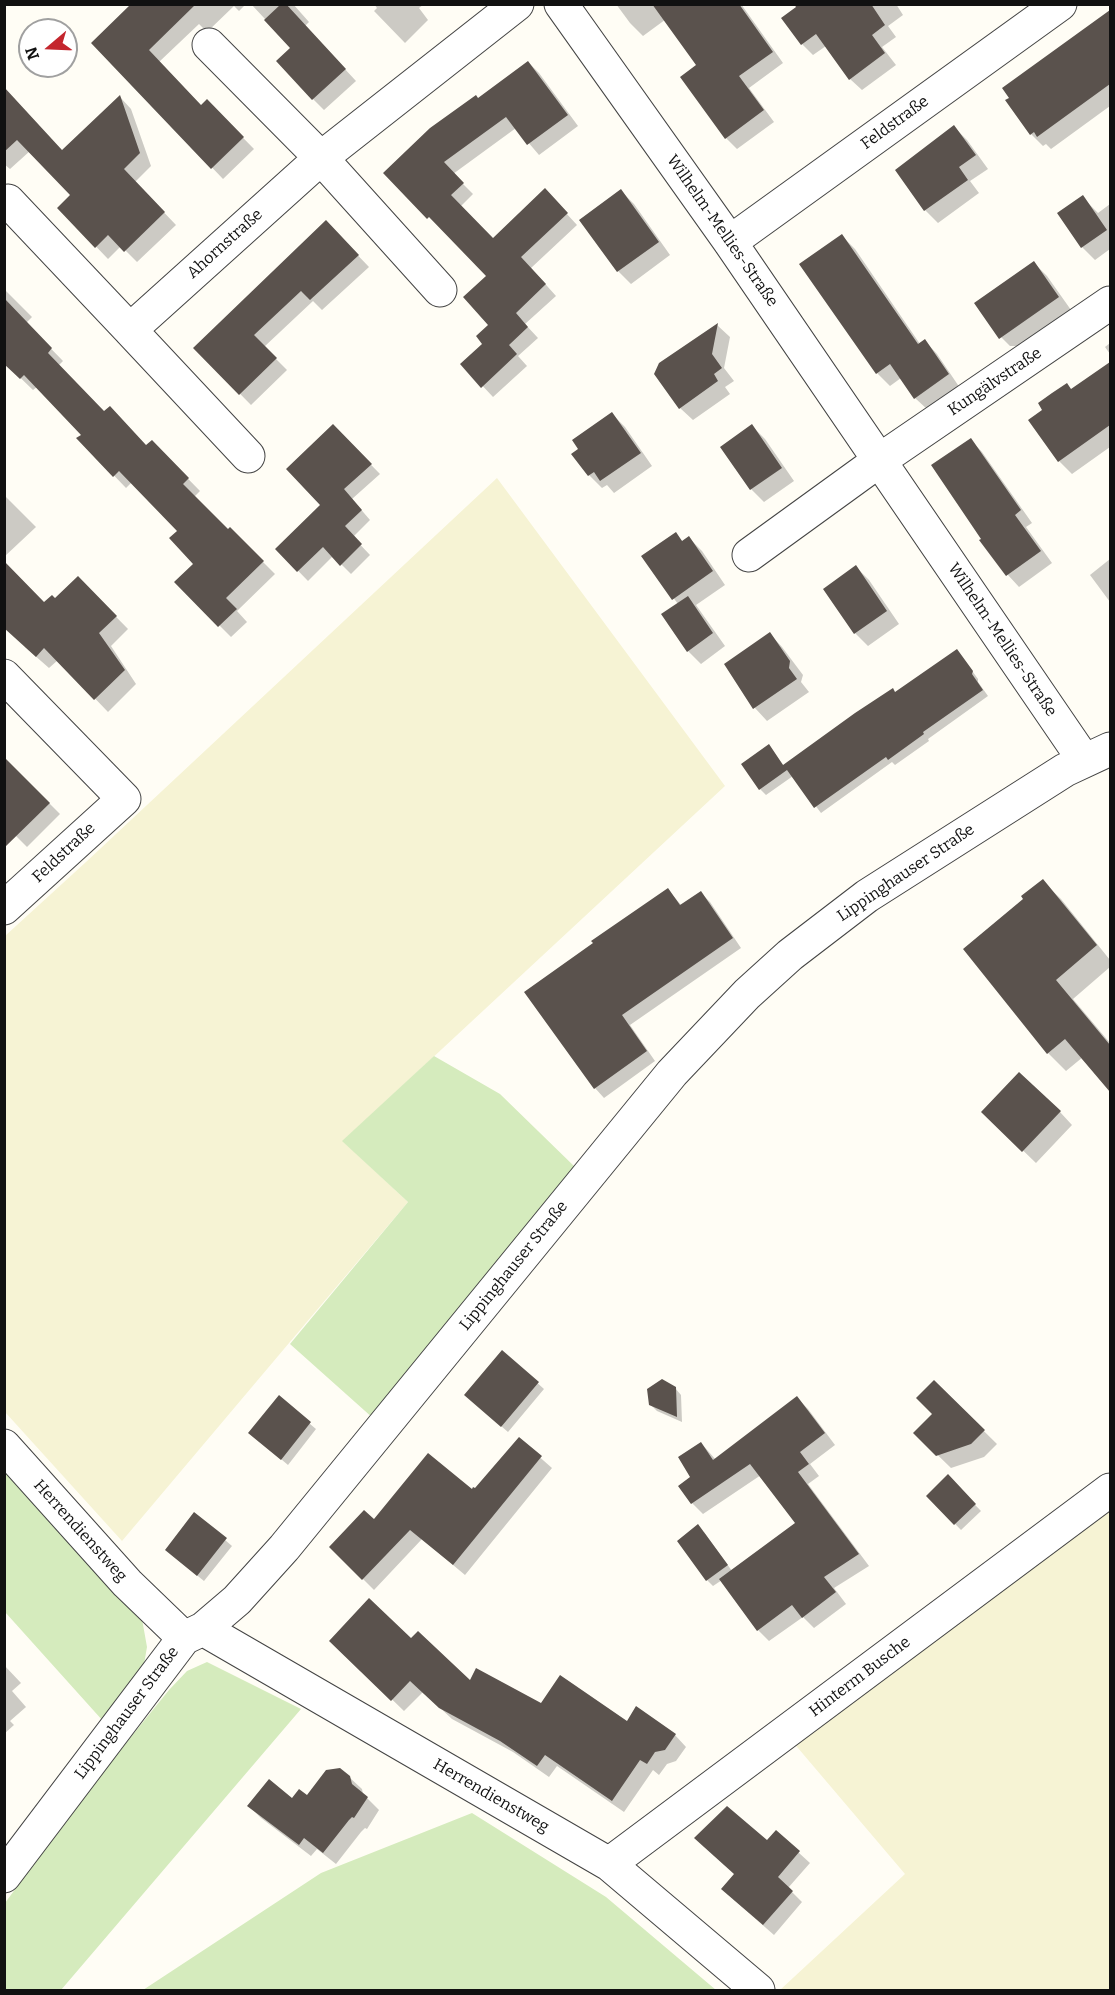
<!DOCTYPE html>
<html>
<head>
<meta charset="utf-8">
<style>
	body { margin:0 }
	#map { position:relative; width:1115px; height:1995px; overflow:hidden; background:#fffdf5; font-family:Bitter,serif }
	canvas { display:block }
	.frame { position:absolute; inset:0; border:6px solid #111; pointer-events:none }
	.north { position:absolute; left:18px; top:18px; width:60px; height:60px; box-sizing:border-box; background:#fff; border:2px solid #a0a0a0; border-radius:50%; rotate:251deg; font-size:16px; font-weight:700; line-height:24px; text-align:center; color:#111 }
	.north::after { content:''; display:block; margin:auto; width:21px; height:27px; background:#c4262e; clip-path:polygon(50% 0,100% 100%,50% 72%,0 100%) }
</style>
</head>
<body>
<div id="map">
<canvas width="1115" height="1995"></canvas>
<div class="frame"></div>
<div class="north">N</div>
</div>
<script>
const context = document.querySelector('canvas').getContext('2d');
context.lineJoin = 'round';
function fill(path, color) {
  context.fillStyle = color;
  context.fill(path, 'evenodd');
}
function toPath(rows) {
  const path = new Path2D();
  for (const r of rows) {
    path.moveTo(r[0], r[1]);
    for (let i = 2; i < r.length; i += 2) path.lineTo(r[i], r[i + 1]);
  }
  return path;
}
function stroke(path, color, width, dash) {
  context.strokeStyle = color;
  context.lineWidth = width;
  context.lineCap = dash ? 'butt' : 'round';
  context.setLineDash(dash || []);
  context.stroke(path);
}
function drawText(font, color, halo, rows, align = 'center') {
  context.font = font + ' Bitter,serif';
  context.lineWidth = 6;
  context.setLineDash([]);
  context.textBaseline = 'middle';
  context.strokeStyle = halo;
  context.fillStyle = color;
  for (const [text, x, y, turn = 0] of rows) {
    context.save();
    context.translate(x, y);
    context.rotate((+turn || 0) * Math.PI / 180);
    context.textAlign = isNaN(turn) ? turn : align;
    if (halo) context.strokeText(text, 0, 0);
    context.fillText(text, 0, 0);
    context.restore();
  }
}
const farmland = toPath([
	[497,478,725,786,343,1141,408,1202,122,1541,5,1412,5,936,86,862],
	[1110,1505,1110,1990,780,1990,905,1874,792,1741]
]);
const green = toPath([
	[434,1056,500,1094,576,1168,374,1419,290,1344,408,1202,342,1141],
	[4,1467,142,1619,147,1647,143,1670,103,1721,5,1612],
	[207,1662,301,1709,61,1990,5,1990,5,1903,91,1786,169,1690,187,1671],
	[472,1813,606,1897,716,1990,143,1990,321,1873]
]);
const shadow = toPath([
	[127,4,246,4,239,11,234,6,207,32,199,24,159,62,201,107,207,101,254,149,223,179,93,43,130,7],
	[251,4,293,4,309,22,305,26,356,81,324,110,313,99,292,48],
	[374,4,424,4,419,8,428,20,405,43,374,11,377,8],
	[616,4,673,4,673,14,643,36,630,23],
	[710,4,741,4,783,63,749,88,774,122,737,149,726,138,700,64],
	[828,4,896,4,903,15,888,26,896,37,882,47,896,65,862,90,850,79,826,46,813,55,802,44],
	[1110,12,1110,106,1051,149,1046,144,1043,146,1031,134,1004,89],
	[528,62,539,73,578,126,539,155,516,128,453,174,473,194,460,207,493,240,555,201,577,225,531,268,556,296,525,324,538,338,518,356,527,366,493,397,462,364,484,344,490,325,488,276,386,173,478,99],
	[4,92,63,152,120,97,131,109,151,166,135,182,176,225,137,262,121,246,108,259,59,208,72,195,30,151,10,169,4,164],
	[954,127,967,140,988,169,970,181,979,193,938,223,925,210,897,170],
	[621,191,634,204,670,255,631,284,618,271,581,220],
	[1082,197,1098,213,1110,204,1110,249,1095,260,1082,247,1059,213],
	[326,222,369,267,322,310,313,301,264,347,287,370,251,405,195,348],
	[842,236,855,249,920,344,925,341,937,354,960,388,928,410,915,398,901,378,890,386,877,373,801,264],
	[1034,263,1047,276,1071,310,1020,346,1010,346,997,333],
	[4,289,32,317,26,323,63,361,58,366,104,414,147,447,152,442,200,491,194,497,228,531,230,529,275,574,237,611,247,622,231,637,176,582,195,564,179,531,132,482,126,488,79,439,83,435,37,387,33,390,4,362],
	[717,325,730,337,724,368,734,381,725,387,730,394,693,420,680,408],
	[1110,343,1110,354,1105,347],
	[1110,364,1110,447,1072,474,1059,461,1072,390],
	[612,414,625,427,652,466,614,493,607,485,602,488,589,475],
	[333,426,380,474,352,499,370,520,353,537,370,555,351,574,333,556,308,581,277,549,323,505],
	[752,426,765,439,794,481,764,502,751,489],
	[971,440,982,452,1032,523,1026,527,1052,563,1019,587,1008,575,981,540,983,539],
	[4,495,36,527,4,557],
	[676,534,683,542,689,538,702,551,725,585,696,605,725,646,701,664,688,651,663,615,678,604,643,557],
	[1110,559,1110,602,1090,575],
	[856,567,869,580,899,624,868,646,855,633],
	[78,578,128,629,111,646,136,684,108,712,58,660,49,668,25,647,45,604,55,600],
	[770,634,782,647,803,675,801,682,809,692,767,721,755,708,726,664],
	[957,650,978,679,978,682,988,696,928,739,929,741,895,765,892,762,821,813,793,776,766,795,760,789,769,746,784,766,896,693],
	[5,759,60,814,27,847,4,824],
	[1042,881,1061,899,1110,960,1110,967,1073,999,1110,1043,1110,1076,1104,1082,1083,1057,1066,1071,1048,1053,1025,899],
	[668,890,682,906,701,893,710,902,741,948,630,1025,655,1061,604,1098,595,1088,526,992],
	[983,1112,1060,1112,1072,1125,1036,1163],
	[503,1352,544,1389,508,1432,472,1401],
	[934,1382,997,1444,984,1457,951,1468,915,1433,934,1414],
	[675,1388,681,1395,682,1422,657,1411,650,1404],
	[279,1398,316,1429,288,1465,254,1436],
	[797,1398,808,1409,835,1445,810,1464,819,1476,808,1484,869,1566,834,1588,846,1604,814,1628,803,1617,769,1641,758,1630,722,1580,713,1586,707,1580,704,1532,732,1571,797,1524,761,1475,703,1514,692,1503,692,1477,701,1443,716,1460],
	[519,1439,552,1468,465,1575,422,1539,374,1590,331,1547,374,1522,476,1491],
	[948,1477,981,1511,961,1530,928,1496],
	[195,1514,232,1546,204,1581,173,1556],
	[411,1640,470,1682,542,1705,675,1735,686,1747,676,1761,667,1764,659,1775,653,1770,624,1812,557,1766,549,1777,513,1752,452,1719,423,1692,404,1711,343,1652],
	[4,1665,21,1683,12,1691,26,1707,10,1721,14,1725,4,1734],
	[349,1777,362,1789,363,1794,379,1810,367,1829,365,1828,361,1832,336,1864,317,1849,311,1856,261,1818,249,1806,307,1797],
	[776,1832,810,1863,788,1888,802,1902,774,1935,733,1899,735,1875]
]);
const building = toPath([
	[131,4,196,4,149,50,201,105,207,99,244,137,211,169,91,43],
	[281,4,286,4,346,69,312,100,276,61,290,48,264,20],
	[652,4,739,4,773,52,739,76,764,110,725,139,680,77,696,65],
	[794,4,871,4,885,25,872,35,885,53,849,80,816,34,801,45,781,18,796,7],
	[1110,10,1110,84,1037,137,1034,132,1030,135,1005,100,1009,98,1002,88],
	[528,61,568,115,527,145,506,117,444,162,464,183,451,195,493,238,545,188,568,213,521,257,546,284,516,313,528,327,509,345,517,354,481,388,460,364,482,344,476,336,488,325,463,297,486,276,429,217,427,219,383,173,430,128,476,95,478,98],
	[4,87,62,150,120,95,140,153,124,169,165,212,124,252,108,235,95,248,57,208,70,195,17,140,4,152],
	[954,125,976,155,959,167,968,180,924,211,895,170],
	[621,189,659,242,617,272,579,220],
	[1083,195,1107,230,1081,248,1057,213],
	[326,220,359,255,310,300,301,291,254,335,277,358,239,395,193,348],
	[842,234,918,344,925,339,949,374,914,399,890,364,876,374,799,264],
	[1034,261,1059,297,999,339,974,303],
	[4,298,52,348,48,353,104,411,110,406,146,445,152,440,189,478,183,484,228,529,230,527,264,561,226,598,237,609,218,627,174,582,193,564,169,538,177,531,119,471,113,477,76,438,81,435,24,375,20,379,4,364],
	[718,323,712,354,722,368,714,374,718,381,679,409,654,374,659,363],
	[1110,362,1110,425,1058,462,1028,420,1042,410,1038,403,1052,393,1067,383,1071,389],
	[612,412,641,453,600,481,594,472,588,476,571,454,578,449,572,440],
	[333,424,372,464,344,489,362,510,345,526,362,544,340,566,323,547,297,572,275,549,320,505,286,469],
	[752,424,782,468,750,490,720,447],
	[971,438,1021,510,1015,515,1041,551,1006,576,979,540,981,539,931,465],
	[676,532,682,541,689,536,713,571,672,600,641,556],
	[4,561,44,602,52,595,55,598,78,576,117,616,99,633,125,670,94,700,44,648,36,657,4,628],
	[856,565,887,611,854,634,823,589],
	[688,596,713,633,687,652,661,614],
	[770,632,790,661,789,668,797,679,753,709,724,664],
	[957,649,973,671,972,674,983,690,923,732,924,734,888,760,886,757,814,808,787,770,759,790,741,764,769,744,783,765,855,713,893,688,895,692],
	[4,757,50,803,4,848],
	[1043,879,1097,945,1056,980,1110,1045,1110,1092,1065,1039,1047,1054,963,949,1023,899,1021,896],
	[668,888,680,905,701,891,733,938,622,1015,647,1051,594,1089,524,992,593,943,591,941],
	[1019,1072,1061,1111,1022,1152,981,1112],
	[502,1350,539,1382,501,1427,464,1395],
	[662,1379,676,1387,677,1417,649,1405,647,1389],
	[934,1380,985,1430,971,1444,936,1456,913,1433,932,1414,916,1398],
	[279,1395,311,1422,281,1460,248,1433],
	[797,1396,825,1433,800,1452,809,1464,798,1472,859,1554,824,1577,836,1592,802,1618,792,1605,757,1631,719,1579,795,1523,750,1464,691,1504,678,1486,690,1477,678,1457,701,1442,713,1460],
	[519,1437,542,1456,453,1565,410,1530,362,1580,329,1547,364,1510,374,1519,428,1453,472,1489,473,1487,475,1488],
	[948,1474,976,1504,954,1525,926,1496],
	[194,1512,227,1538,197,1576,165,1550],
	[698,1524,728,1565,706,1581,677,1541],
	[369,1598,411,1638,418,1631,470,1680,476,1668,541,1703,560,1675,627,1721,636,1706,676,1734,665,1750,655,1752,647,1764,640,1760,612,1801,545,1755,537,1766,500,1741,439,1708,410,1681,391,1701,329,1641],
	[340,1768,350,1776,352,1784,368,1797,354,1818,352,1817,349,1820,323,1853,304,1838,299,1845,247,1806,269,1779,292,1798,299,1789,307,1795,326,1770],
	[727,1806,767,1840,776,1830,800,1851,778,1877,793,1891,763,1925,721,1889,734,1874,694,1838]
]);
const minor = toPath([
	[561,4,730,242,1084,760],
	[209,45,321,158,440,290],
	[8,201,130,330],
	[730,242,1060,4],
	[248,456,130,330,321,158,517,4],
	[749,555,880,460,1110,303],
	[4,676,124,799,4,908],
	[4,1446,127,1583,184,1638],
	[203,1629,609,1864,758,1990],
	[609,1864,1110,1490],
	[4,1876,184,1638,203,1629,237,1600,284,1548,672,1073,747,994,790,955,867,896,1065,770,1110,749]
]);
const streetNames = [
	["Feldstraße",895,123,-36],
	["Wilhelm-Mellies-Straße",722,231,55],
	["Ahornstraße",225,244,-42],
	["Kungälvstraße",995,382,-34],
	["Wilhelm-Mellies-Straße",1002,640,56],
	["Feldstraße",64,853,-43],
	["Lippinghauser Straße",906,873,-34],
	["Lippinghauser Straße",514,1266,-51],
	["Herrendienstweg",80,1531,48],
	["Hinterm Busche",860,1677,-37],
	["Lippinghauser Straße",127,1713,-53],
	["Herrendienstweg",491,1796,30]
];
fill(farmland, '#f6f3d4');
fill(green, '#d5ebbd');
fill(shadow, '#0003');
fill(building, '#5a524d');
stroke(minor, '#444', 35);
stroke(minor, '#fff', 33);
drawText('16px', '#111', '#fff', streetNames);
</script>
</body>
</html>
